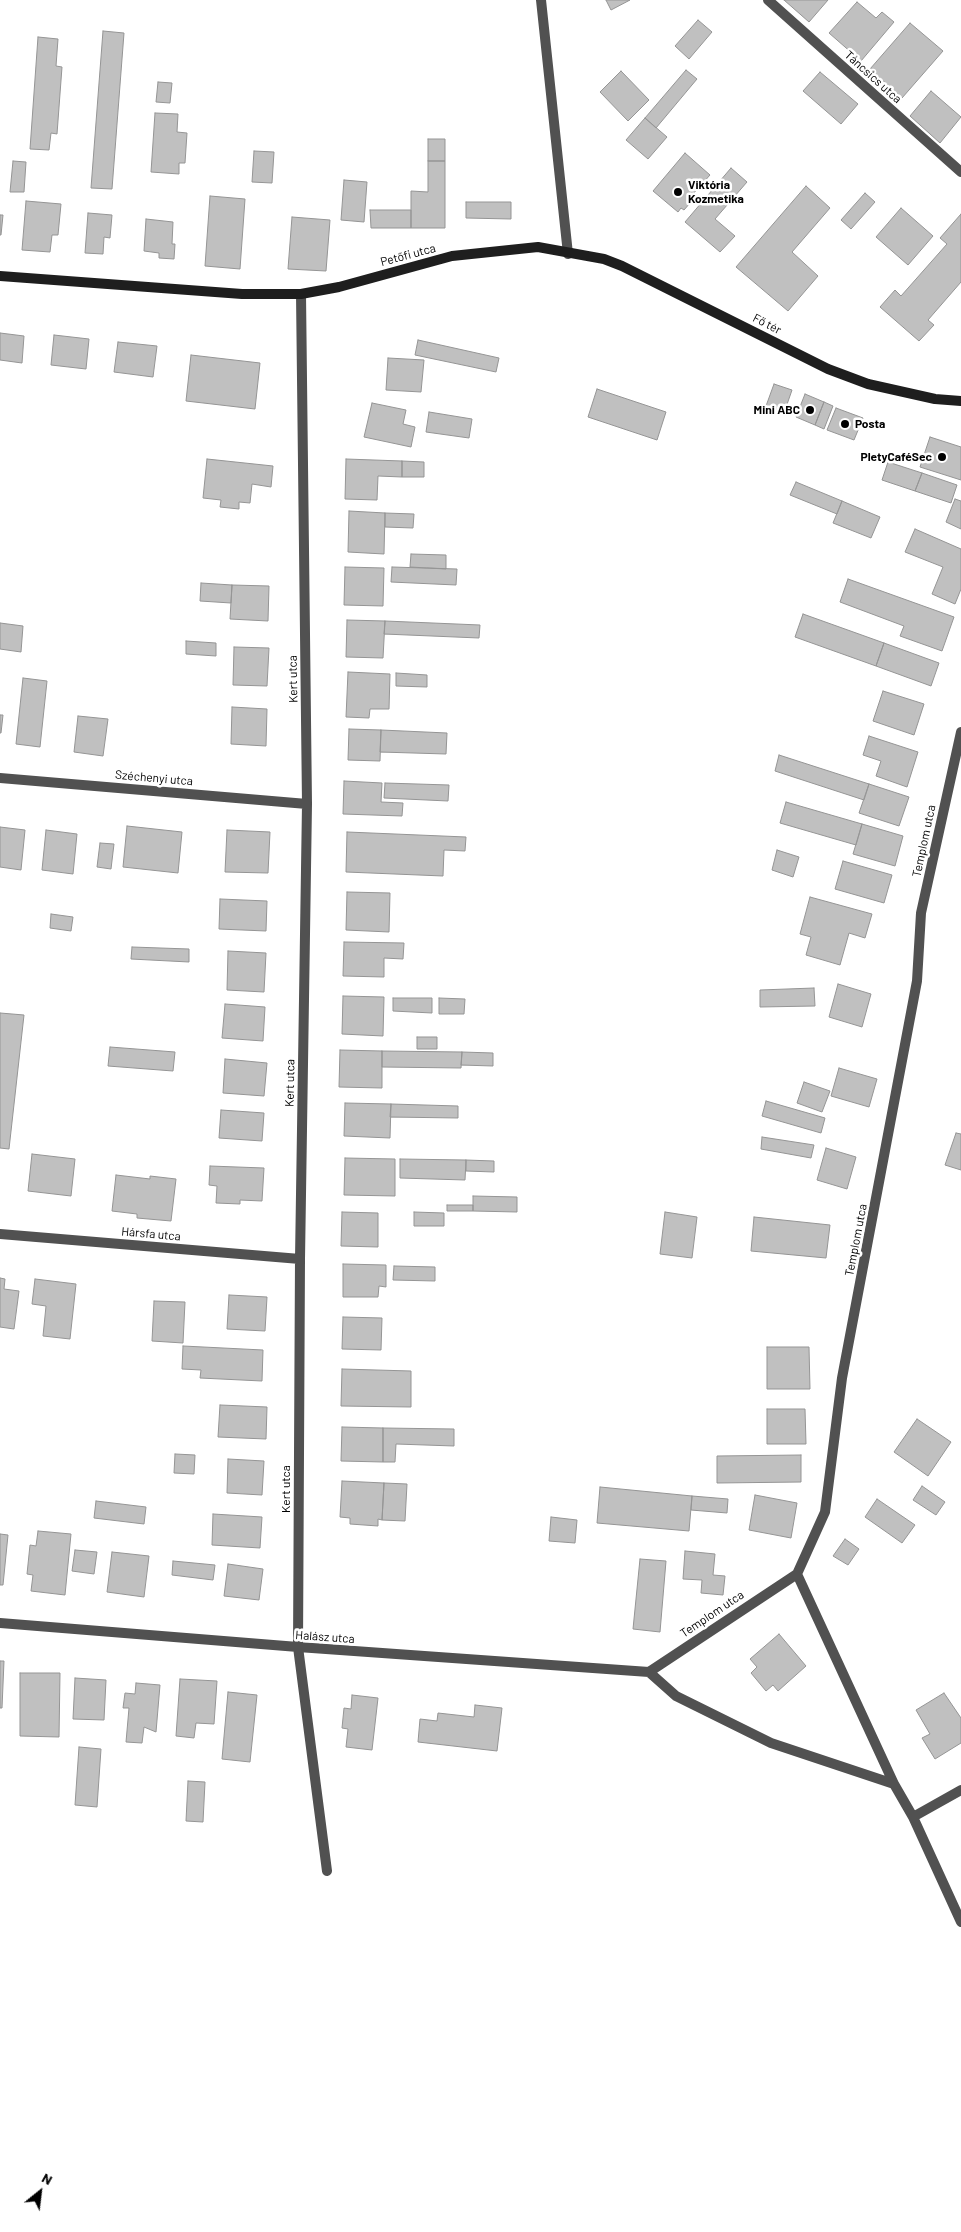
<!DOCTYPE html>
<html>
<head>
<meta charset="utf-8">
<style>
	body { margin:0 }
	#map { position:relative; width:961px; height:2232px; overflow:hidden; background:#fff; font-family:Barlow,sans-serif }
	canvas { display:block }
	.north { position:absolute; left:15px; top:2167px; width:50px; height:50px; -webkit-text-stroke:4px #fff; paint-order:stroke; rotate:29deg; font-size:14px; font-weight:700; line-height:20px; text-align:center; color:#000 }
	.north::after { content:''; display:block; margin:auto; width:18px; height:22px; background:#000; clip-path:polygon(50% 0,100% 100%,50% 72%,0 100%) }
</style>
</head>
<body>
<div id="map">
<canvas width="961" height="2232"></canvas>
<div class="north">N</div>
</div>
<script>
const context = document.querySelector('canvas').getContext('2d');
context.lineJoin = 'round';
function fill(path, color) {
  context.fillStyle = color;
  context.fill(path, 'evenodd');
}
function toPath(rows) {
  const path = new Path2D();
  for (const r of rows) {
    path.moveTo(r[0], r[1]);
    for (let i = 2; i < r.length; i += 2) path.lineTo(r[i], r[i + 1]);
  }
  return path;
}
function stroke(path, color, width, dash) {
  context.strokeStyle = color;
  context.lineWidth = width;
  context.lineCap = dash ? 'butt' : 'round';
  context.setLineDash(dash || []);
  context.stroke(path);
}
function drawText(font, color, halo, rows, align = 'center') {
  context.font = font + ' Barlow,sans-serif';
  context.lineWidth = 5;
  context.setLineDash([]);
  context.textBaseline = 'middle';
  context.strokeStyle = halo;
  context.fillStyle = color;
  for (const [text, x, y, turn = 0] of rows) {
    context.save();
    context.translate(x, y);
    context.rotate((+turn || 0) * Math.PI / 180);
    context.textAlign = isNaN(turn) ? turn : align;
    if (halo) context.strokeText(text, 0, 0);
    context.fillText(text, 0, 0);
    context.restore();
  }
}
const building = toPath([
	[606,0,630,0,611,10,606,0],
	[784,0,828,0,809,22,784,0],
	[857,2,876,18,882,12,894,22,861,61,829,33,857,2],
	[698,20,712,32,689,59,675,46,698,20],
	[910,23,943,51,902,98,870,69,910,23],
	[103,31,124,33,112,189,91,188,103,31],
	[38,37,58,39,56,66,62,67,57,134,51,133,49,150,30,149,38,37],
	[686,70,697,79,656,128,645,118,686,70],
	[621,71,649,100,628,121,600,92,621,71],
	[820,72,858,104,841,124,803,91,820,72],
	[158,82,172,83,170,103,156,102,158,82],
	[931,91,961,117,940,143,910,116,931,91],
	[155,113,178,114,177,132,187,133,185,163,179,163,179,174,151,172,155,113],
	[645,118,667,137,648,159,626,140,645,118],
	[428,139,445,139,445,161,428,161,428,139],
	[254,151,274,152,272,183,252,182,254,151],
	[685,153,710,175,694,193,697,195,684,210,681,208,678,212,653,191,685,153],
	[13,161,26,162,24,192,10,192,13,161],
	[428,161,445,161,445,228,411,228,411,191,428,192,428,161],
	[731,168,747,182,715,219,735,236,720,252,685,222,731,168],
	[344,180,367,182,364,222,341,220,344,180],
	[806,186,830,208,792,252,818,276,788,311,736,267,806,186],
	[865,193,875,202,851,229,841,220,865,193],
	[210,196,245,199,240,269,205,266,210,196],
	[26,201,61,204,58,235,52,235,50,252,22,250,26,201],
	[466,202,511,202,511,219,466,218,466,202],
	[901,208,933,236,908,265,876,237,901,208],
	[370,210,411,210,411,228,371,228,370,210],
	[88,213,112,215,110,238,104,237,103,254,85,253,88,213],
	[961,214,961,282,928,320,934,325,919,341,880,307,895,290,901,296,947,244,940,238,961,214],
	[0,215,3,215,1,235,0,235,0,215],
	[292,217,330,220,326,271,288,269,292,217],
	[146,219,173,222,172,244,175,244,174,259,159,258,159,253,144,251,146,219],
	[0,333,24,336,22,363,0,360,0,333],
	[54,335,89,339,86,369,51,365,54,335],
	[418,340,499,358,496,372,415,355,418,340],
	[118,342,157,346,153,377,114,372,118,342],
	[191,355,260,363,255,409,186,401,191,355],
	[388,358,424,360,421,392,386,390,388,358],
	[774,384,792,390,784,413,766,406,774,384],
	[597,389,666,412,657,440,588,417,597,389],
	[805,394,824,402,815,425,796,417,805,394],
	[824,402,833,406,824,429,815,425,824,402],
	[372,403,406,410,403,424,415,427,411,447,364,437,372,403],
	[836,408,863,418,854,440,827,430,836,408],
	[429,412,472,419,469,438,426,432,429,412],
	[930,437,961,447,961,480,920,467,930,437],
	[207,459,273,466,271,487,252,484,250,503,239,502,239,509,220,507,221,500,203,498,207,459],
	[346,459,402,461,402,477,378,476,377,500,345,499,346,459],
	[402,461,424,462,424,477,402,477,402,461],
	[888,462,922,473,915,491,882,480,888,462],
	[922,473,957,485,951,503,915,491,922,473],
	[796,482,842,501,837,514,790,495,796,482],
	[955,499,961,501,961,529,946,522,955,499],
	[842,501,880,517,871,538,833,523,842,501],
	[349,511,385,513,384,554,348,552,349,511],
	[385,513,414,514,413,528,385,527,385,513],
	[915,529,961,549,961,589,955,604,932,594,943,567,905,552,915,529],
	[411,554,446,555,446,569,410,567,411,554],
	[345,567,384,568,383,606,344,605,345,567],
	[392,567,457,569,456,585,391,582,392,567],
	[848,579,954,617,942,651,900,636,904,626,840,602,848,579],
	[201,583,232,585,231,603,200,601,201,583],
	[232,585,269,586,268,621,230,619,232,585],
	[803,614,884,643,876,666,795,637,803,614],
	[347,620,385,621,383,658,346,657,347,620],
	[385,621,480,625,479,638,384,634,385,621],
	[0,623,23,626,21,652,0,649,0,623],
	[186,641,216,643,216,656,186,654,186,641],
	[884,643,939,663,931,686,876,666,884,643],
	[234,647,269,648,267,686,233,685,234,647],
	[348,672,390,674,389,709,370,709,369,718,346,717,348,672],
	[396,673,427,675,427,687,396,686,396,673],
	[23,678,47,681,40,747,16,744,23,678],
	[883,691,924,704,914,735,873,721,883,691],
	[232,707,267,709,266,746,231,744,232,707],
	[0,715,3,715,1,733,0,733,0,715],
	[78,716,108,719,103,756,74,752,78,716],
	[349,729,381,730,380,761,348,760,349,729],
	[381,730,447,733,446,754,380,752,381,730],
	[869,736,918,752,907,787,876,776,881,761,863,755,869,736],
	[779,755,869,784,864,800,775,771,779,755],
	[344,781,382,783,381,802,403,803,402,816,343,814,344,781],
	[385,783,449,785,448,801,384,798,385,783],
	[869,784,909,797,899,826,859,813,869,784],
	[786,802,862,824,856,845,780,823,786,802],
	[862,824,903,836,895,866,853,854,862,824],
	[127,826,182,832,178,873,123,867,127,826],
	[0,827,25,830,21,870,0,867,0,827],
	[46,830,77,834,73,874,42,870,46,830],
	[227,830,270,832,268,873,225,872,227,830],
	[347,832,466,837,465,851,444,850,443,876,346,872,347,832],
	[100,843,114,844,111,869,97,867,100,843],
	[777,850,799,857,793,877,772,870,777,850],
	[843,861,892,875,884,903,835,889,843,861],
	[347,892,390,893,389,932,346,930,347,892],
	[810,897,872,914,865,938,849,933,840,965,806,955,811,937,800,934,810,897],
	[220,899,267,901,266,931,219,929,220,899],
	[51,914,73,917,71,931,50,928,51,914],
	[344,942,404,943,403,959,384,958,384,977,343,976,344,942],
	[132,947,189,949,189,962,131,959,132,947],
	[228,951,266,953,264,992,227,990,228,951],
	[838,984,871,994,862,1027,829,1017,838,984],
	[814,988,815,1006,760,1007,760,990,814,988],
	[343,996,384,997,383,1036,342,1034,343,996],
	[393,998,432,998,432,1013,393,1011,393,998],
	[439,998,465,999,464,1014,439,1014,439,998],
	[225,1004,265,1007,263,1041,222,1038,225,1004],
	[0,1013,24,1015,9,1149,0,1148,0,1013],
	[417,1037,437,1037,437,1049,417,1049,417,1037],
	[110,1047,175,1052,173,1071,108,1066,110,1047],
	[340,1050,382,1051,382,1088,339,1087,340,1050],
	[382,1051,462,1052,461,1068,382,1067,382,1051],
	[462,1052,493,1053,493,1066,461,1065,462,1052],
	[225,1059,267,1063,264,1096,223,1093,225,1059],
	[839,1068,877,1079,869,1107,831,1096,839,1068],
	[804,1082,830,1091,822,1112,797,1103,804,1082],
	[766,1101,825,1118,821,1133,762,1116,766,1101],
	[345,1103,391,1104,390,1138,344,1136,345,1103],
	[391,1104,458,1106,458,1118,390,1117,391,1104],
	[221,1110,264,1113,262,1141,219,1138,221,1110],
	[956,1133,961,1134,961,1170,945,1165,956,1133],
	[762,1137,814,1145,811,1158,761,1149,762,1137],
	[826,1148,856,1157,847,1189,817,1180,826,1148],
	[32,1154,75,1159,71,1196,28,1191,32,1154],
	[345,1158,395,1159,395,1196,344,1195,345,1158],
	[400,1159,466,1160,465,1180,400,1178,400,1159],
	[466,1160,494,1161,494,1172,466,1171,466,1160],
	[210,1166,264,1168,262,1201,240,1200,240,1204,216,1203,217,1186,209,1185,210,1166],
	[116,1175,150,1179,150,1176,176,1179,171,1221,137,1218,137,1214,112,1211,116,1175],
	[473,1196,517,1197,517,1212,473,1211,473,1196],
	[447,1205,473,1205,473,1211,447,1211,447,1205],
	[342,1212,378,1213,378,1247,341,1246,342,1212],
	[414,1212,444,1213,444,1226,414,1226,414,1212],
	[665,1212,697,1217,692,1258,660,1254,665,1212],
	[754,1217,830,1225,826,1258,751,1251,754,1217],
	[343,1264,386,1265,386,1287,379,1286,378,1297,343,1297,343,1264],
	[394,1266,435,1267,435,1281,393,1280,394,1266],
	[0,1278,5,1279,4,1289,19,1291,14,1329,0,1327,0,1278],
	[35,1279,76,1284,70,1339,43,1336,46,1306,32,1304,35,1279],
	[229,1295,267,1297,265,1331,227,1329,229,1295],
	[154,1301,185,1302,183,1343,152,1341,154,1301],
	[343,1317,382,1318,381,1350,342,1349,343,1317],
	[183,1346,263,1350,262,1381,200,1378,201,1370,182,1369,183,1346],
	[767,1347,809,1347,810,1389,767,1389,767,1347],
	[342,1369,411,1371,411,1407,341,1406,342,1369],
	[220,1405,267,1407,266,1439,218,1437,220,1405],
	[767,1409,805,1409,806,1444,767,1444,767,1409],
	[917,1419,951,1442,928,1476,894,1452,917,1419],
	[342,1427,383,1428,383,1462,341,1461,342,1427],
	[383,1428,454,1429,454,1446,396,1444,395,1462,383,1462,383,1428],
	[175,1454,195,1455,194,1474,174,1473,175,1454],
	[801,1455,801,1482,717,1483,717,1456,801,1455],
	[228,1459,264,1461,262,1495,227,1493,228,1459],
	[342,1481,384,1483,382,1520,378,1519,378,1526,350,1524,350,1518,340,1517,342,1481],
	[384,1483,407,1484,405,1521,382,1520,384,1483],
	[922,1486,945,1502,936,1515,913,1500,922,1486],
	[600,1487,692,1496,689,1531,597,1523,600,1487],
	[755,1495,797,1503,791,1538,749,1530,755,1495],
	[692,1496,728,1499,727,1513,691,1510,692,1496],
	[877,1499,915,1525,902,1543,865,1517,877,1499],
	[96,1501,146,1507,144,1524,94,1518,96,1501],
	[213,1514,262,1517,260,1548,212,1545,213,1514],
	[551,1517,577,1520,575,1543,549,1541,551,1517],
	[38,1531,71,1534,65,1595,31,1591,33,1575,27,1574,30,1545,36,1546,38,1531],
	[0,1534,8,1535,3,1585,0,1585,0,1534],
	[845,1539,859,1549,848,1565,833,1556,845,1539],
	[75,1550,97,1552,94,1574,72,1571,75,1550],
	[685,1551,715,1554,713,1575,725,1576,723,1595,701,1593,702,1580,683,1579,685,1551],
	[112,1552,149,1556,144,1597,107,1592,112,1552],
	[640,1559,666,1561,660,1632,633,1629,640,1559],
	[173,1561,215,1565,213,1580,172,1575,173,1561],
	[228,1564,263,1569,259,1600,224,1596,228,1564],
	[779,1634,806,1666,778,1691,773,1685,766,1691,751,1673,757,1667,750,1659,779,1634],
	[0,1661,4,1661,2,1708,0,1708,0,1661],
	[20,1673,60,1673,59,1737,20,1736,20,1673],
	[75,1678,106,1680,104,1720,73,1719,75,1678],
	[180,1679,217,1681,214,1724,196,1723,194,1738,176,1736,180,1679],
	[136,1683,160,1685,156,1732,144,1727,142,1743,126,1742,129,1708,123,1708,125,1693,135,1694,136,1683],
	[228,1692,257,1695,250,1762,222,1759,228,1692],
	[944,1693,961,1718,961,1743,935,1759,922,1738,930,1734,916,1710,944,1693],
	[352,1695,378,1698,372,1750,346,1747,348,1729,342,1728,344,1708,351,1709,352,1695],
	[475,1705,502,1708,497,1751,418,1742,420,1719,437,1721,438,1713,474,1717,475,1705],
	[79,1747,101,1749,97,1807,75,1805,79,1747],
	[188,1781,205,1782,203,1822,186,1821,188,1781]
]);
const street = toPath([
	[541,0,568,254],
	[768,0,961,172],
	[301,294,307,804,300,1259,298,1647,327,1871],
	[0,778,307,804],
	[0,1234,300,1259],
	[797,1574,894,1784],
	[0,1623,298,1647,649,1672],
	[649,1672,797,1574,825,1512,842,1378,917,981,921,913,961,732],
	[649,1672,676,1696,771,1743,894,1784,913,1817,961,1922],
	[913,1817,961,1790]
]);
const secondary = toPath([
	[0,276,242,294,301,294,339,287,452,256,538,247,604,259,622,266,828,369,868,384,935,399,961,401]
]);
const markers = [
	[678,192,5,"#000"],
	[810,410,5,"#000"],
	[845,424,5,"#000"],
	[942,457,5,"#000"]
];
const streetNames = [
	["Táncsics utca",873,77,42],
	["Petőfi utca",408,255,-15],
	["Fő tér",767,324,27],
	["Kert utca",293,679,-91],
	["Széchenyi utca",154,778,5],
	["Templom utca",924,841,-78],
	["Kert utca",290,1083,-89],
	["Hársfa utca",151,1234,5],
	["Templom utca",856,1240,-79],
	["Kert utca",286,1489,-90],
	["Templom utca",712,1614,-34],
	["Halász utca",325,1637,4]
];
const poiNames = [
	["Viktória",688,185],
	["Kozmetika",688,199],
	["Mini ABC",800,410,"right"],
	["Posta",855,424],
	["PletyCaféSec",932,457,"right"]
];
fill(building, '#c0c0c0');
stroke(building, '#959595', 1);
stroke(street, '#515151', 10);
stroke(secondary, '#1e1e1e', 10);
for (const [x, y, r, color] of markers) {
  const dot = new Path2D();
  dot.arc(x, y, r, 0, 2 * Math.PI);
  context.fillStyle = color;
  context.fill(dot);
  stroke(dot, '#fff', 2);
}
drawText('12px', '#000', '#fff', streetNames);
drawText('bold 12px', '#000', '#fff', poiNames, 'left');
</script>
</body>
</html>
